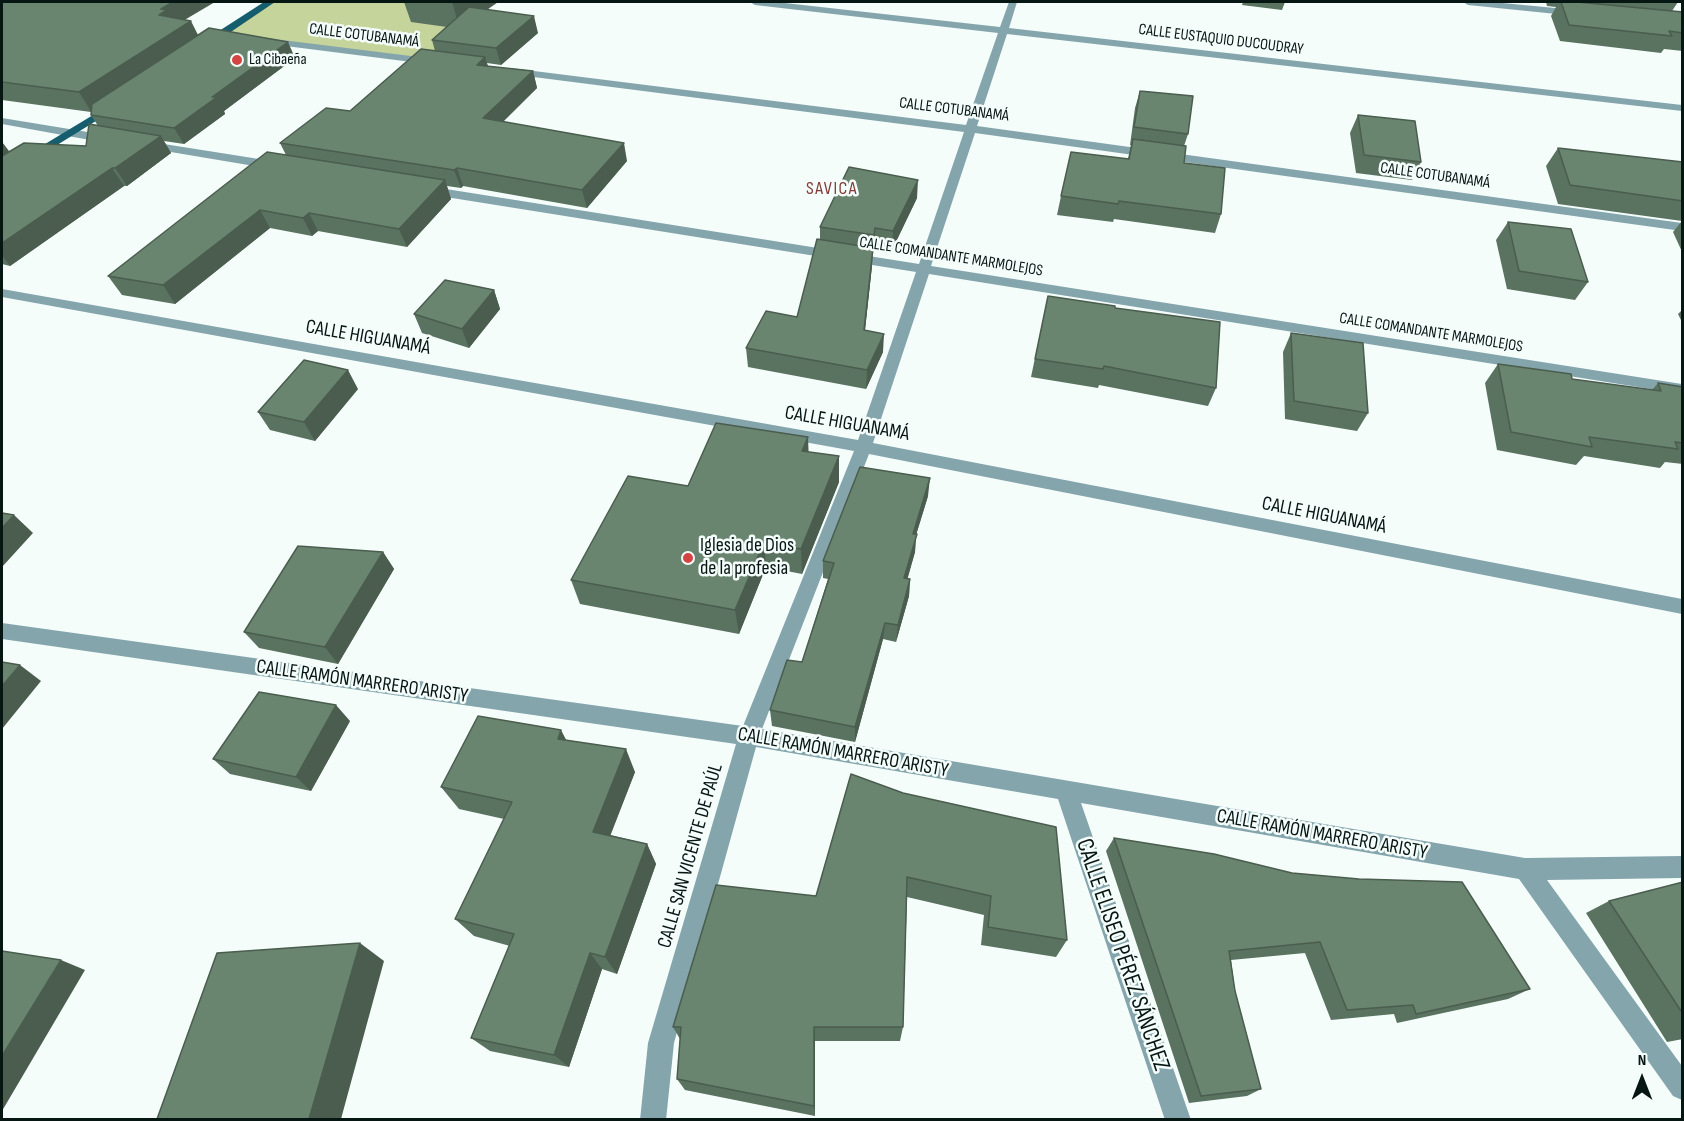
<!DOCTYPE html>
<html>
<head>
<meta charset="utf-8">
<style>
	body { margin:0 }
	#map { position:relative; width:1684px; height:1121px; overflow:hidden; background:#f5fdfb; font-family:"Sofia Sans Condensed",sans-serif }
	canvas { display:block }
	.frame { position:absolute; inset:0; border:3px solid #061613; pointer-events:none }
	.north { position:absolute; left:1612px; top:1049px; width:60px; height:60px; -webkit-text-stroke:4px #f5fdfb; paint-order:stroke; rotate:0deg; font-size:16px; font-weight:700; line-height:24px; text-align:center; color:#061613 }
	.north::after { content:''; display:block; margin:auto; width:21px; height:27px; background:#061613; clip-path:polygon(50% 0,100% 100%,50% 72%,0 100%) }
</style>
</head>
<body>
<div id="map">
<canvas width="1684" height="1121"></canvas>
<div class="frame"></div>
<div class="north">N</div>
</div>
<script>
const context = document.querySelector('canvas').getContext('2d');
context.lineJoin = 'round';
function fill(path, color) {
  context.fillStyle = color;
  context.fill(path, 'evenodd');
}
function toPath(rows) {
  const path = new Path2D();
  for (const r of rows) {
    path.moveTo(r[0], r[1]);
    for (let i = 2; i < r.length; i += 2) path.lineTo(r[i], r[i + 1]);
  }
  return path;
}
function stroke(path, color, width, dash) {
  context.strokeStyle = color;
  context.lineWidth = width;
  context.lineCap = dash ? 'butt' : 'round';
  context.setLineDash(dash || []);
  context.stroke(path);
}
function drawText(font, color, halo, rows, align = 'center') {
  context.font = font + ' "Sofia Sans Condensed",sans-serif';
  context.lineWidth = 5;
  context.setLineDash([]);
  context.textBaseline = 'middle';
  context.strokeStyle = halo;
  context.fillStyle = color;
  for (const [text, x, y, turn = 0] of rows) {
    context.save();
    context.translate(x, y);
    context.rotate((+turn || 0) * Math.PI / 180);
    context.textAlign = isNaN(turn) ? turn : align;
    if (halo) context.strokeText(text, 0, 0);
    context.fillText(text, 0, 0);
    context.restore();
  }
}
const green = toPath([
	[270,2,476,2,487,8,429,61,220,35]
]);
const minor = toPath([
	[750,2,776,2,1000,27,1009,2,1017,2,1009,28,1682,105,1682,111,1007,34,977,126,1682,223,1682,231,975,133,931,266,1682,384,1682,394,929,274,873,443,1682,599,1682,614,869,454,762,729,1525,858,1682,856,1682,878,1547,880,1682,1066,1682,1100,1673,1096,1519,879,1081,803,1191,1120,1165,1120,1058,799,756,747,674,1043,666,1120,640,1120,648,1043,736,744,2,639,2,623,743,726,854,451,2,297,2,289,858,440,916,272,427,194,421,190,427,186,919,264,964,132,510,74,505,71,510,68,966,125,998,33,755,5,750,2],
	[1463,2,1492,2,1576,10,1581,13,1576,16,1468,5,1463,2],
	[266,38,435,59,440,62,435,65,262,43,262,39,266,38],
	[2,118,112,136,118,140,112,144,2,124,2,118],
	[145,141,278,162,284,166,278,170,141,147,139,145,145,141]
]);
const major = toPath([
	[264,2,275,2,210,46,202,46,202,42,264,2],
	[113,103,117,104,117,108,2,179,2,170,113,103]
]);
const wall = toPath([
	[2,2,184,20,198,35,295,58,224,111,225,114,184,144,164,141,171,153,127,186,124,186,10,266,2,264,2,142,9,151,86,146,98,126,91,115,91,112,2,100],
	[404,2,498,2,487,9,538,33,501,65,487,63,488,66,533,71,537,88,503,122,627,161,587,208,463,186,461,188,447,186,451,199,407,247,318,231,312,236,270,228,175,304,122,295,108,276,286,155,280,143,350,111,435,51,432,40,447,27,411,22],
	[1243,2,1285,2,1282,10,1242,5],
	[1546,2,1678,2,1672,11,1683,12,1683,51,1664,49,1661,53,1560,41,1551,16,1556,7,1547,6],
	[1140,91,1188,134,1184,146,1184,163,1221,214,1215,233,1114,219,1113,222,1057,215,1061,196,1128,159,1131,145,1130,145,1135,108],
	[1358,115,1421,162,1412,180,1356,173,1350,133],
	[1558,148,1683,162,1683,254,1673,232,1682,221,1558,204,1546,166],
	[917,198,892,250,874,246,873,254,872,253,872,266,865,330,883,352,866,389,748,367,746,348,797,317,820,240,820,227],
	[1508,222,1588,282,1575,300,1507,289,1496,240],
	[494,290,500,309,469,348,422,333,414,314],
	[1048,296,1115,308,1216,388,1208,406,1099,385,1098,388,1031,377],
	[1683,309,1683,324,1678,314],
	[1291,333,1368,413,1357,431,1285,419,1283,352],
	[1498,364,1572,379,1652,390,1658,383,1683,387,1683,464,1665,462,1660,468,1584,456,1576,465,1497,450,1485,383],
	[358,389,315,441,270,430,258,412],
	[808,452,839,482,802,574,766,567,739,634,580,604,571,580,688,486],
	[928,496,916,535,915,552,907,579,910,579,909,596,896,642,883,639,855,742,772,726,770,710,802,662,828,579,823,578,823,561],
	[383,552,394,569,338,664,259,648,244,632],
	[350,721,311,791,230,774,213,759],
	[567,740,635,772,610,835,647,844,656,864,617,974,602,969,569,1067,490,1051,471,1038,510,946,474,936,455,919,504,819,459,809,441,787],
	[851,774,1067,940,1056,957,981,945,984,915,907,897,903,1027,900,1041,815,1041,815,1116,685,1090,677,1079,680,1039,673,1027,816,896],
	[1114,838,1292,873,1530,989,1508,999,1397,1023,1394,1014,1331,1020,1305,953,1231,960,1235,991,1261,1089,1247,1096,1189,1103,1106,851],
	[1683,882,1683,1039,1667,1042,1586,913,1609,901]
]);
const shadedWall = toPath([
	[173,2,215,2,176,25,159,15,161,9],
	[452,2,498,2,460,29],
	[534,16,538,33,501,65,496,48],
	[191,21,201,41,92,113,79,92],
	[288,42,295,58,224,111,225,114,184,144,174,128,212,97],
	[485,57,490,74,477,65],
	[533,71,537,88,488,136,483,118],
	[161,136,171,153,127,186,115,168],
	[2,142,15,160,2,168],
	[624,143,627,161,587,208,582,190],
	[112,168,124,186,10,266,2,255,2,243],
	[457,168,463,186,461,188,454,170],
	[445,180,451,199,407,247,399,229],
	[918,180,917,198,892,250,893,231],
	[260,210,270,228,175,304,163,285],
	[309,213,318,231,312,236,303,218],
	[873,248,872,266,863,348,864,330],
	[494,290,500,309,469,348,462,329],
	[884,334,883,352,866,389,867,370],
	[348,370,358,389,315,441,304,422],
	[808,437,809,463,802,451],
	[839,456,839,482,802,574,801,549],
	[930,478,928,496,916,535,915,552,903,595,904,578,913,534],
	[14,515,33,533,2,567,2,528],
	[764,542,766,567,739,634,735,610],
	[383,552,394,569,338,664,325,647],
	[910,579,909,596,896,642,898,625],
	[885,623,883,639,855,742,855,727],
	[20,665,41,681,2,729,2,686],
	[336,705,350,721,311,791,296,777],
	[561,730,573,753,558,739],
	[626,749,635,772,604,852,593,832],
	[647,844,656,864,617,974,605,957],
	[360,943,384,961,341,1119,309,1119],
	[590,953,602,969,569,1067,554,1055],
	[61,960,85,970,2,1111,2,1056],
	[814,1027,815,1041,815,1116,814,1106]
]);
const building = toPath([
	[2,2,173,2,161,9,167,10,159,15,191,21,79,92,2,82,2,2],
	[1561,2,1577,2,1683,12,1683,33,1669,31,1672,36,1569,25,1561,2],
	[469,7,534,16,496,48,432,40,469,7],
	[209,28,288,42,212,97,217,97,174,128,91,115,92,104,209,28],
	[421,49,485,57,477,65,533,71,483,118,624,143,582,190,457,168,454,170,280,143,326,108,350,111,421,49],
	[1140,91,1193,96,1188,134,1134,127,1140,91],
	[1358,115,1415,121,1421,162,1364,155,1358,115],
	[89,124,161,136,115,168,112,168,2,243,2,156,24,143,86,146,89,124],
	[1133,139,1186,146,1184,163,1225,168,1221,214,1119,201,1118,204,1061,196,1071,152,1129,159,1133,139],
	[1558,148,1683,162,1683,201,1570,185,1558,148],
	[267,152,445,180,399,229,309,213,303,218,260,210,163,285,108,276,267,152],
	[849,167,918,180,893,231,875,228,874,235,820,227,849,167],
	[1508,222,1571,229,1588,282,1519,271,1508,222],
	[817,239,873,248,864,330,884,334,867,370,746,348,766,311,797,317,817,239],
	[445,280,494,290,462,329,414,314,445,280],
	[1048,296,1115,306,1115,308,1220,322,1216,388,1104,366,1103,369,1035,359,1048,296],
	[1291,333,1363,343,1368,413,1294,401,1291,333],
	[304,360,348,370,304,422,258,412,304,360],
	[1498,364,1571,374,1572,379,1661,391,1658,383,1683,387,1683,443,1675,442,1678,449,1589,437,1592,447,1511,432,1498,364],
	[716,423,808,437,802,451,839,456,801,549,764,542,735,610,571,580,628,476,688,486,716,423],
	[860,467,930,478,913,534,917,534,904,578,910,579,898,625,885,623,855,727,770,710,787,660,802,662,834,563,823,561,860,467],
	[2,513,14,515,2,528,2,513],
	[298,546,383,552,325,647,244,632,298,546],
	[2,662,20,665,2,686,2,662],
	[259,692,336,705,296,777,213,759,259,692],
	[478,716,561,730,558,739,626,749,593,832,647,844,605,957,590,953,554,1055,471,1038,514,934,455,919,512,802,441,787,478,716],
	[851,774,903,793,1056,827,1067,940,988,927,991,896,907,877,903,1027,814,1027,814,1106,677,1079,681,1027,673,1027,716,885,816,896,851,774],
	[1114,838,1214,854,1292,873,1359,879,1462,882,1530,989,1416,1014,1413,1005,1347,1010,1320,942,1229,951,1235,991,1261,1089,1201,1096,1114,838],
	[1683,882,1683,1014,1609,901,1683,882],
	[360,943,309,1119,157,1119,217,953,360,943],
	[2,951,61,960,2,1056,2,951]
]);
const markers = [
	[237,60,6,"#d34442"],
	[688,558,6,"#d34442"]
];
const farStreetnames = [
	["CALLE COTUBANAMÁ",364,36,7],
	["CALLE EUSTAQUIO DUCOUDRAY",1221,40,7],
	["CALLE COTUBANAMÁ",954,110,7],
	["CALLE COTUBANAMÁ",1435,176,8],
	["CALLE COMANDANTE MARMOLEJOS",951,257,9],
	["CALLE COMANDANTE MARMOLEJOS",1431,333,9]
];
const farPoinames = [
	["La Cibaeña",249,60]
];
const farNeighbourhoodnames = [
	["SAVICA",832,189]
];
const streetNames = [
	["CALLE HIGUANAMÁ",368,338,10],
	["CALLE HIGUANAMÁ",847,424,10],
	["CALLE HIGUANAMÁ",1324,516,11],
	["CALLE RAMÓN MARRERO ARISTY",362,682,8],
	["CALLE RAMÓN MARRERO ARISTY",843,753,10],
	["CALLE RAMÓN MARRERO ARISTY",1322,835,10],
	["CALLE SAN VICENTE DE PAÚL",691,856,-74]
];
const poiNames = [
	["Iglesia de Dios",700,546],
	["de la profesia",700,569]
];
const nearStreetnames = [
	["CALLE ELISEO PÉREZ SÁNCHEZ",1122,955,71]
];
fill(green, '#c5d49b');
fill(minor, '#85a5ad');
fill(major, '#165e6d');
fill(wall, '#5a7260');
fill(shadedWall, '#4a5d4e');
fill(building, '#698570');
stroke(building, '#4a5d4e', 1.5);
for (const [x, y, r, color] of markers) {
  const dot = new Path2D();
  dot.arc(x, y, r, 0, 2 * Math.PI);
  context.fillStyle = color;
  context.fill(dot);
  stroke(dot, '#f5fdfb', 2);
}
drawText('16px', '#061613', '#f5fdfb', farStreetnames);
drawText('16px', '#061613', '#f5fdfb', farPoinames, 'left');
context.letterSpacing = '1.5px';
drawText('18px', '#813a36', '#f5fdfb', farNeighbourhoodnames);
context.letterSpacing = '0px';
drawText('20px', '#061613', '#f5fdfb', streetNames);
drawText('20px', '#061613', '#f5fdfb', poiNames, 'left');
drawText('24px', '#061613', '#f5fdfb', nearStreetnames);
</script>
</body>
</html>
